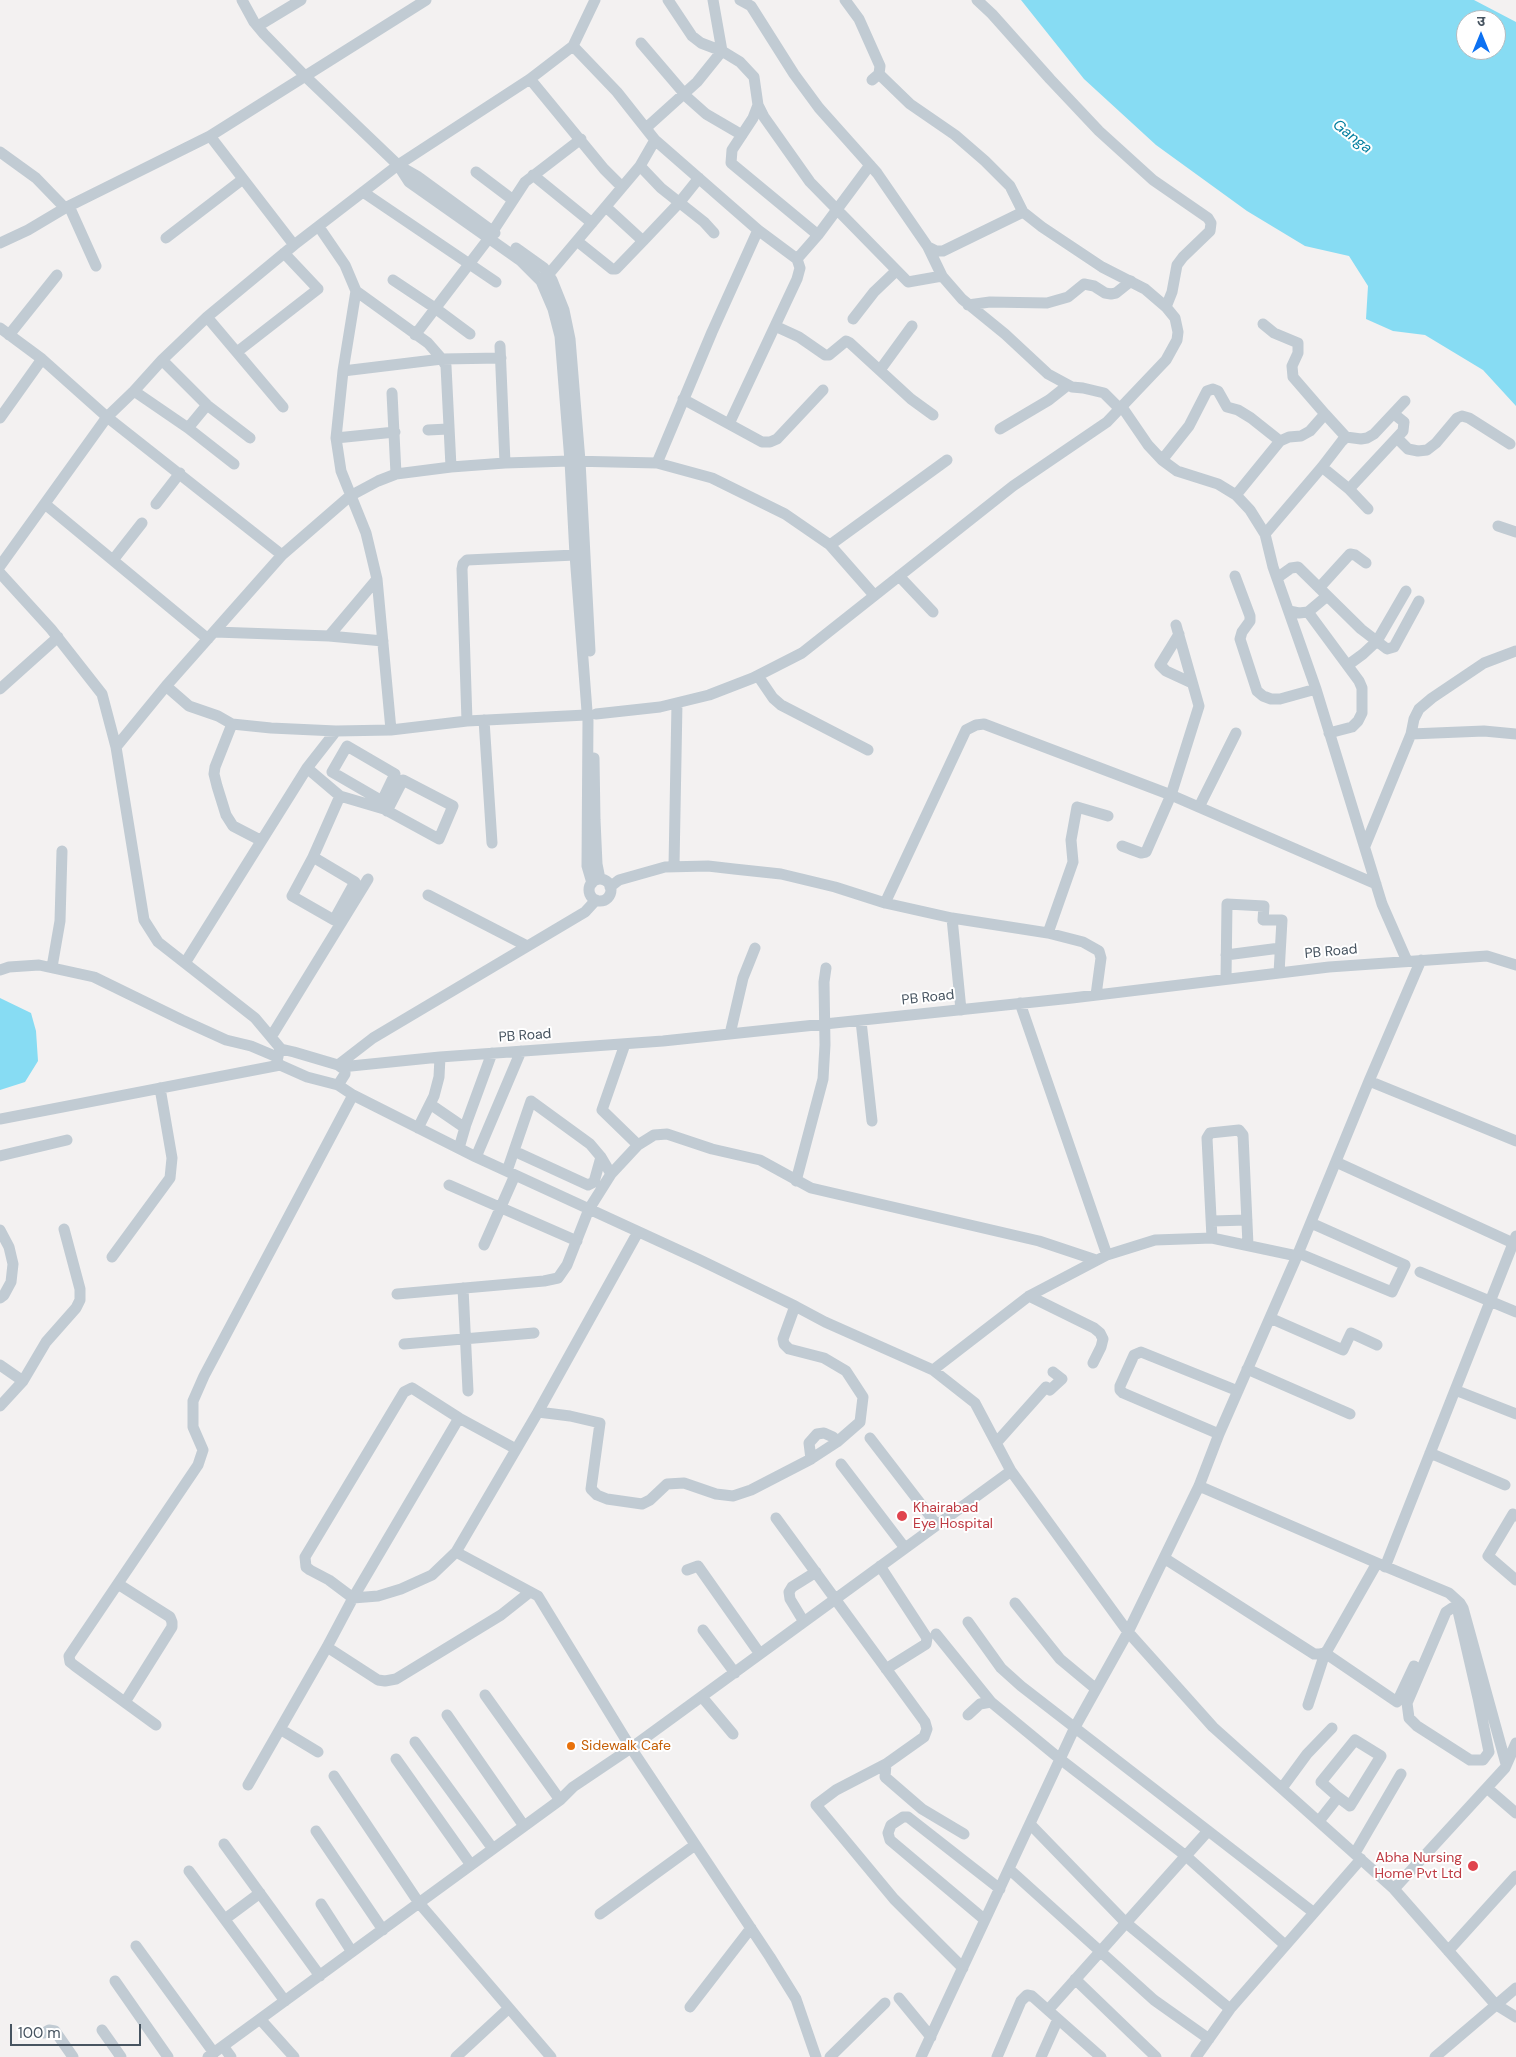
<!DOCTYPE html>
<html>
<head>
<meta charset="utf-8">
<style>
	body { margin:0 }
	#map { position:relative; width:1516px; height:2057px; overflow:hidden; background:#f3f1f1; font-family:"DM Sans","Noto Sans Devanagari",sans-serif }
	canvas { display:block }
	.north { position:absolute; left:1456px; top:10px; width:50px; height:50px; box-sizing:border-box; background:#fff; border:1px solid #b5bbbf; border-radius:50%; rotate:0deg; font-size:14px; font-weight:700; line-height:20px; text-align:center; color:#475460 }
	.north::after { content:''; display:block; margin:auto; width:18px; height:22px; background:#0c71f2; clip-path:polygon(50% 0,100% 100%,50% 72%,0 100%) }
	.scale { position:absolute; left:10px; top:2024px; width:131px; height:22px; box-sizing:border-box; border:2px solid #475460; border-top:0; padding-left:6px; font-size:15px; line-height:18px; white-space:nowrap; color:#475460; -webkit-text-stroke:4px #fff; paint-order:stroke }
</style>
</head>
<body>
<div id="map">
<canvas width="1516" height="2057"></canvas>
<div class="north">उ</div>
<div class="scale">100 m</div>
</div>
<script>
const context = document.querySelector('canvas').getContext('2d');
context.lineJoin = 'round';
function fill(path, color) {
  context.fillStyle = color;
  context.fill(path, 'evenodd');
}
function toPath(rows) {
  const path = new Path2D();
  for (const r of rows) {
    if (r.length === 3) {
      path.moveTo(r[0] + r[2], r[1]);
      path.arc(r[0], r[1], r[2], 0, 2 * Math.PI);
      continue;
    }
    path.moveTo(r[0], r[1]);
    for (let i = 2; i < r.length; i += 2) path.lineTo(r[i], r[i + 1]);
  }
  return path;
}
function stroke(path, color, width, dash) {
  context.strokeStyle = color;
  context.lineWidth = width;
  context.lineCap = dash ? 'butt' : 'round';
  context.setLineDash(dash || []);
  context.stroke(path);
}
function drawText(font, color, halo, rows, align = 'center') {
  context.font = font + ' "DM Sans",sans-serif';
  context.lineWidth = 4;
  context.setLineDash([]);
  context.textBaseline = 'middle';
  context.strokeStyle = halo;
  context.fillStyle = color;
  for (const [text, x, y, turn = 0] of rows) {
    context.save();
    context.translate(x, y);
    context.rotate((+turn || 0) * Math.PI / 180);
    context.textAlign = isNaN(turn) ? turn : align;
    if (halo) context.strokeText(text, 0, 0);
    context.fillText(text, 0, 0);
    context.restore();
  }
}
const water = toPath([
	[1021,0,1474,0,1516,22,1516,406,1483,370,1425,335,1393,331,1366,319,1368,286,1349,256,1305,246,1247,211,1156,145,1084,79],
	[1466,20,1496,20,1496,50,1466,50],
	[0,998,31,1013,36,1031,38,1061,25,1082,0,1090]
]);
const minor = toPath([
	[242,0,254,22,264,34,306,77,398,165,409,182,521,261,541,281,553,309,560,336,570,461,575,555,587,711],
	[668,0,692,36,701,43,722,51,740,62,754,77,758,105,764,117,810,182,908,282,942,276,962,299,1005,334,1048,374,1072,387,1083,388,1104,393,1120,409],
	[845,0,859,19,880,66,879,74,872,80],
	[977,0,992,14,1050,79,1099,131,1153,180,1208,218,1211,223,1210,231,1183,257,1177,265,1172,292,1166,307],
	[258,26,301,0],
	[641,43,688,98,706,114,742,135],
	[573,46,617,92,655,140,758,230,797,259,800,268,797,279,729,424],
	[879,74,910,104,955,135,985,161,1010,186,1023,212],
	[530,79,604,169,622,187],
	[758,105,753,118,732,150,731,163,818,235],
	[646,128,697,82,722,51,713,0],
	[210,136,294,245],
	[0,152,36,178,65,208],
	[640,166,661,188,704,222,714,233],
	[401,167,417,176,495,233],
	[476,172,513,200],
	[533,175,592,223],
	[363,192,496,282],
	[69,206,96,266],
	[606,207,643,241,679,203,699,178],
	[319,227,345,265,356,291,343,371,336,438,341,471,366,533,377,579,391,730],
	[493,231,525,182,581,139],
	[166,238,243,179],
	[577,241,612,269,616,269,643,241],
	[0,243,28,230,65,208,210,136,426,0],
	[928,247,942,276],
	[516,248,544,268,552,280,564,310,570,339,580,461,590,651],
	[797,259,818,235,870,165],
	[548,275,640,166,655,140],
	[393,280,435,308,470,334],
	[356,291,428,343,442,359,446,366,451,467],
	[968,305,990,302,1047,303,1068,297,1084,284,1094,286,1105,293,1111,294,1116,293,1131,281],
	[207,317,283,407],
	[853,319,874,292,896,271],
	[1263,324,1274,333,1298,343,1298,353,1292,366,1293,377,1325,414],
	[775,326,799,337,825,355,829,355,846,341,850,343,911,399,933,415],
	[0,328,42,359,107,417,282,555],
	[9,335,57,275],
	[415,335,489,238],
	[500,346,505,463],
	[237,352,318,289,284,253],
	[162,360,207,405,250,438],
	[880,370,912,326],
	[343,371,442,359,501,358],
	[134,391,188,428,234,464],
	[392,393,396,474],
	[683,399,762,442,770,442,777,439,823,390],
	[1122,407,1148,445,1162,460,1177,471,1218,484,1236,495,1250,510,1265,534,1273,567,1316,689,1382,904,1407,961],
	[0,418,42,359],
	[188,428,207,405],
	[1000,429,1049,400,1068,385],
	[428,430,448,429],
	[336,438,395,432],
	[1397,438,1408,449,1418,451,1427,450,1436,443,1457,418,1462,416,1469,418,1510,444],
	[1162,460,1189,426,1207,391,1213,389,1218,391,1227,407,1238,410,1251,418,1280,441],
	[657,463,712,332,758,230],
	[1322,467,1349,489,1368,509],
	[1349,489,1403,431,1404,422,1394,414],
	[1236,495,1280,441,1289,437,1301,436,1310,431,1325,414,1346,437],
	[45,504,208,639],
	[156,504,180,473],
	[1498,526,1516,532],
	[1265,534,1322,467,1342,441,1346,437,1361,439,1367,438,1374,434,1405,401],
	[830,545,947,460],
	[113,560,142,523],
	[0,566,107,417,134,391,162,360,207,317,294,245,398,165,530,79,573,46,595,0],
	[0,573,51,629,102,694,116,747,144,920,158,942,255,1018,281,1049],
	[899,576,933,612],
	[1235,576,1250,616,1250,621,1242,632,1240,639,1257,691,1263,696,1271,699,1280,699,1316,689],
	[1277,578,1291,568,1298,567,1361,629,1387,649,1394,647,1419,601],
	[1319,588,1350,554,1355,555,1366,563],
	[1289,611,1299,613,1308,612,1327,596],
	[1308,612,1359,681,1362,688,1362,713,1358,721,1352,727,1329,733],
	[215,632,329,636,383,641],
	[1179,634,1160,665,1166,671,1192,683],
	[329,636,377,579],
	[1348,665,1363,654,1377,641,1406,591],
	[758,676,773,698,781,705,868,750],
	[166,686,189,706,218,716,232,724,271,728,336,731,391,730,467,721,586,715],
	[0,689,58,637],
	[596,714,660,707,709,695,753,678,802,653,1013,486,1107,422,1166,360,1177,340,1178,332,1175,318,1166,307,1145,289,1102,267,1042,227,1023,212,943,251,936,251,928,247,877,173,819,108,794,74,751,6,740,0],
	[588,718,587,866,592,883],
	[484,720,492,843],
	[467,721,462,569,463,564,467,560,575,555],
	[232,724,215,767,214,774,217,786,226,815,233,826,260,840],
	[1411,734,1414,719,1419,709,1432,698,1484,663,1516,651],
	[347,746,395,774,382,801,332,772,347,746],
	[116,747,166,686,282,555,350,496,378,481,396,474,451,467,505,463,570,461,657,463,712,478,785,514,830,545,874,595],
	[594,758,595,820,597,864,600,879],
	[307,768,340,796,313,857,355,882,334,920,292,896,313,857],
	[340,796,384,809,439,839,453,806,403,780,387,811],
	[1199,807,1236,733],
	[1122,846,1141,853,1146,852,1171,795,1376,884],
	[1365,846,1411,734,1484,731,1516,734],
	[674,866,677,703],
	[600,890,11],
	[610,887,619,880,665,867,708,866,734,869,781,874,835,887,885,903,952,918,1048,933,1083,942,1099,951,1101,958,1096,995],
	[428,895,527,946],
	[885,903,966,730,976,725,984,724,1171,795,1199,706,1176,625],
	[952,918,961,1010],
	[1048,933,1073,862,1071,840,1077,807,1108,816],
	[1226,955,1280,948],
	[185,963,307,768,336,731],
	[52,967,60,921,62,851],
	[0,970,9,967,39,965,94,977,182,1020,226,1040,251,1046,277,1057],
	[1226,979,1227,904,1264,906,1263,920,1282,920,1279,973],
	[1020,1003,1107,1255],
	[861,1021,872,1121],
	[730,1034,743,978,755,948],
	[271,1037,368,879],
	[625,1044,602,1110,638,1145],
	[338,1065,373,1038,585,912,596,900],
	[341,1067,440,1057,663,1041,1072,998,1329,967,1487,956,1516,965],
	[1369,1081,1516,1141],
	[338,1085,345,1074,345,1070,338,1065,294,1052,281,1049,279,1052,277,1061,280,1065,307,1077,338,1085,353,1095,476,1157,700,1260,795,1306,825,1322,933,1370,975,1403,1011,1471,1128,1632,1213,1727,1394,1889,1495,2004,1516,2017],
	[430,1104,465,1128],
	[0,1119,280,1065],
	[418,1128,434,1096,439,1077,440,1057],
	[459,1148,466,1124,492,1053],
	[514,1151,588,1185,594,1182,601,1157],
	[0,1156,67,1140],
	[476,1157,521,1051],
	[1336,1162,1513,1243],
	[507,1171,531,1101,590,1144,601,1157,611,1174],
	[796,1181,823,1079,825,1045,824,982,826,968],
	[449,1185,577,1241],
	[1212,1221,1247,1220],
	[0,1230,9,1247,13,1264,11,1282,4,1295,0,1298],
	[638,1232,538,1412,570,1416,600,1423,591,1489,597,1495,607,1499,642,1504,650,1500,667,1484,684,1483,716,1494,733,1496,751,1490,811,1459,837,1442,860,1422,863,1397,846,1371,824,1358,789,1349,784,1344,783,1339,795,1306],
	[1212,1238,1207,1138,1210,1133,1239,1130,1243,1135,1248,1245],
	[484,1245,515,1175],
	[1298,1253,1392,1292,1405,1265,1311,1223],
	[112,1257,170,1178,172,1158,160,1088],
	[1420,1272,1516,1312],
	[463,1288,468,1391],
	[397,1294,544,1281,558,1278,567,1265,589,1209,611,1174,638,1145,654,1135,667,1134,712,1149,760,1160,811,1188,1039,1241,1096,1260],
	[1029,1296,1094,1328,1100,1333,1103,1339,1101,1347,1093,1363],
	[1270,1318,1343,1350,1351,1333,1377,1345],
	[404,1344,534,1333],
	[0,1365,23,1381],
	[1247,1369,1350,1414],
	[933,1370,1029,1296,1107,1255,1155,1240,1212,1238,1297,1256],
	[412,1388,459,1418,353,1598,329,1580,310,1570,306,1567,305,1557,404,1392,412,1388],
	[1455,1390,1516,1414],
	[0,1406,23,1381,46,1342,76,1308,80,1300,80,1289,64,1229],
	[538,1412,456,1552,538,1596,631,1748,770,1957,796,1999,816,2057],
	[459,1418,516,1449],
	[1219,1434,1123,1393,1120,1390,1120,1386,1134,1355,1141,1352,1238,1391],
	[870,1438,937,1525],
	[996,1443,1046,1387,1050,1390,1062,1379,1053,1372],
	[1430,1453,1505,1485],
	[811,1459,809,1443,817,1434,824,1433,833,1437,837,1442],
	[841,1464,905,1548],
	[1199,1486,1377,1563,1449,1593,1460,1603,1463,1608,1506,1764],
	[1516,1516,1513,1514,1488,1556,1516,1580],
	[776,1518,925,1722,927,1729,924,1737,886,1764,885,1777,922,1809,964,1834],
	[1164,1558,1314,1654,1320,1654,1325,1653,1328,1649,1377,1563],
	[880,1566,927,1638,926,1644,886,1669],
	[1385,1567,1516,1236],
	[687,1570,698,1566,760,1654],
	[118,1584,170,1617,172,1622,172,1627,125,1702],
	[1015,1603,1060,1659,1096,1689],
	[1452,1608,1456,1608,1458,1611,1478,1698,1489,1752,1483,1760,1470,1760,1417,1726,1409,1718,1407,1703,1446,1612,1452,1608],
	[804,1622,790,1599,789,1592,792,1587,816,1572],
	[968,1622,1001,1668,1021,1686,1313,1912],
	[703,1630,735,1673],
	[936,1634,991,1702],
	[327,1647,378,1680,385,1681,396,1679,501,1615,530,1592],
	[485,1695,560,1800],
	[702,1697,733,1734],
	[1308,1705,1325,1653,1397,1702,1414,1666],
	[447,1715,524,1826],
	[968,1715,980,1704,991,1702,1060,1759,1186,1856,1285,1945],
	[156,1725,75,1666,70,1662,69,1656,198,1465,203,1450,193,1427,193,1401,204,1376,353,1095],
	[280,1729,318,1752],
	[415,1742,493,1849],
	[396,1759,471,1865],
	[886,1764,836,1790,816,1805,894,1899,963,1968],
	[334,1776,419,1903,551,2057],
	[248,1785,327,1647,353,1598,378,1596,401,1589,432,1575,456,1552],
	[1282,1788,1307,1754,1332,1728],
	[1487,1788,1516,1813],
	[1319,1821,1338,1797,1321,1782,1355,1740,1381,1756,1350,1806,1338,1797],
	[1030,1824,1125,1922,1230,2009],
	[316,1831,383,1930],
	[224,1844,320,1976],
	[1355,1853,1401,1774],
	[1009,1869,1154,2000,1209,2039],
	[189,1871,285,2001],
	[1394,1889,1505,1768,1516,1743],
	[321,1904,352,1952],
	[600,1914,695,1845],
	[225,1919,260,1893],
	[985,1920,890,1840,888,1833,891,1825,903,1817,908,1817,1000,1889],
	[136,1946,214,2053],
	[1448,1951,1516,1876],
	[1075,1979,1156,2057],
	[115,1981,168,2057],
	[899,1998,931,2037],
	[690,2007,751,1928],
	[1048,2010,1208,1831],
	[260,2019,294,2057],
	[102,2030,121,2057],
	[44,2033,49,2030,55,2031,73,2057],
	[223,2046,231,2057],
	[208,2057,560,1800,573,1787,631,1748,1011,1471],
	[456,2057,509,2008],
	[830,2057,885,2003],
	[921,2057,1075,1727,1128,1632,1199,1486,1219,1434,1297,1256,1369,1081,1421,960],
	[997,2057,1021,2001,1027,1995,1032,1996,1101,2057],
	[1041,2057,1058,2019],
	[1196,2057,1230,2009,1361,1859],
	[1435,2057,1516,1988]
]);
const markers = [
	[902,1516,6,"#e0444e"],
	[571,1746,5,"#e8710a"],
	[1473,1866,6,"#e0444e"]
];
const streetNames = [
	["PB Road",1331,952,-5],
	["PB Road",928,998,-6],
	["PB Road",525,1036,-4]
];
const healthNames = [
	["Khairabad",913,1508],
	["Eye Hospital",913,1524],
	["Abha Nursing",1462,1858,"right"],
	["Home Pvt Ltd",1462,1874,"right"]
];
const foodNames = [
	["Sidewalk Cafe",581,1746]
];
const waterNames = [
	["Ganga",1352,137,38]
];
fill(water, '#87dcf3');
stroke(minor, '#c1cbd3', 11);
for (const [x, y, r, color] of markers) {
  const dot = new Path2D();
  dot.arc(x, y, r, 0, 2 * Math.PI);
  context.fillStyle = color;
  context.fill(dot);
  stroke(dot, '#fff', 2);
}
drawText('14px', '#475460', '#fff', streetNames);
drawText('14px', '#be3a42', '#fff', healthNames, 'left');
drawText('14px', '#c56008', '#fff', foodNames, 'left');
drawText('italic 15px', '#047f9f', '#fff', waterNames);
</script>
</body>
</html>
